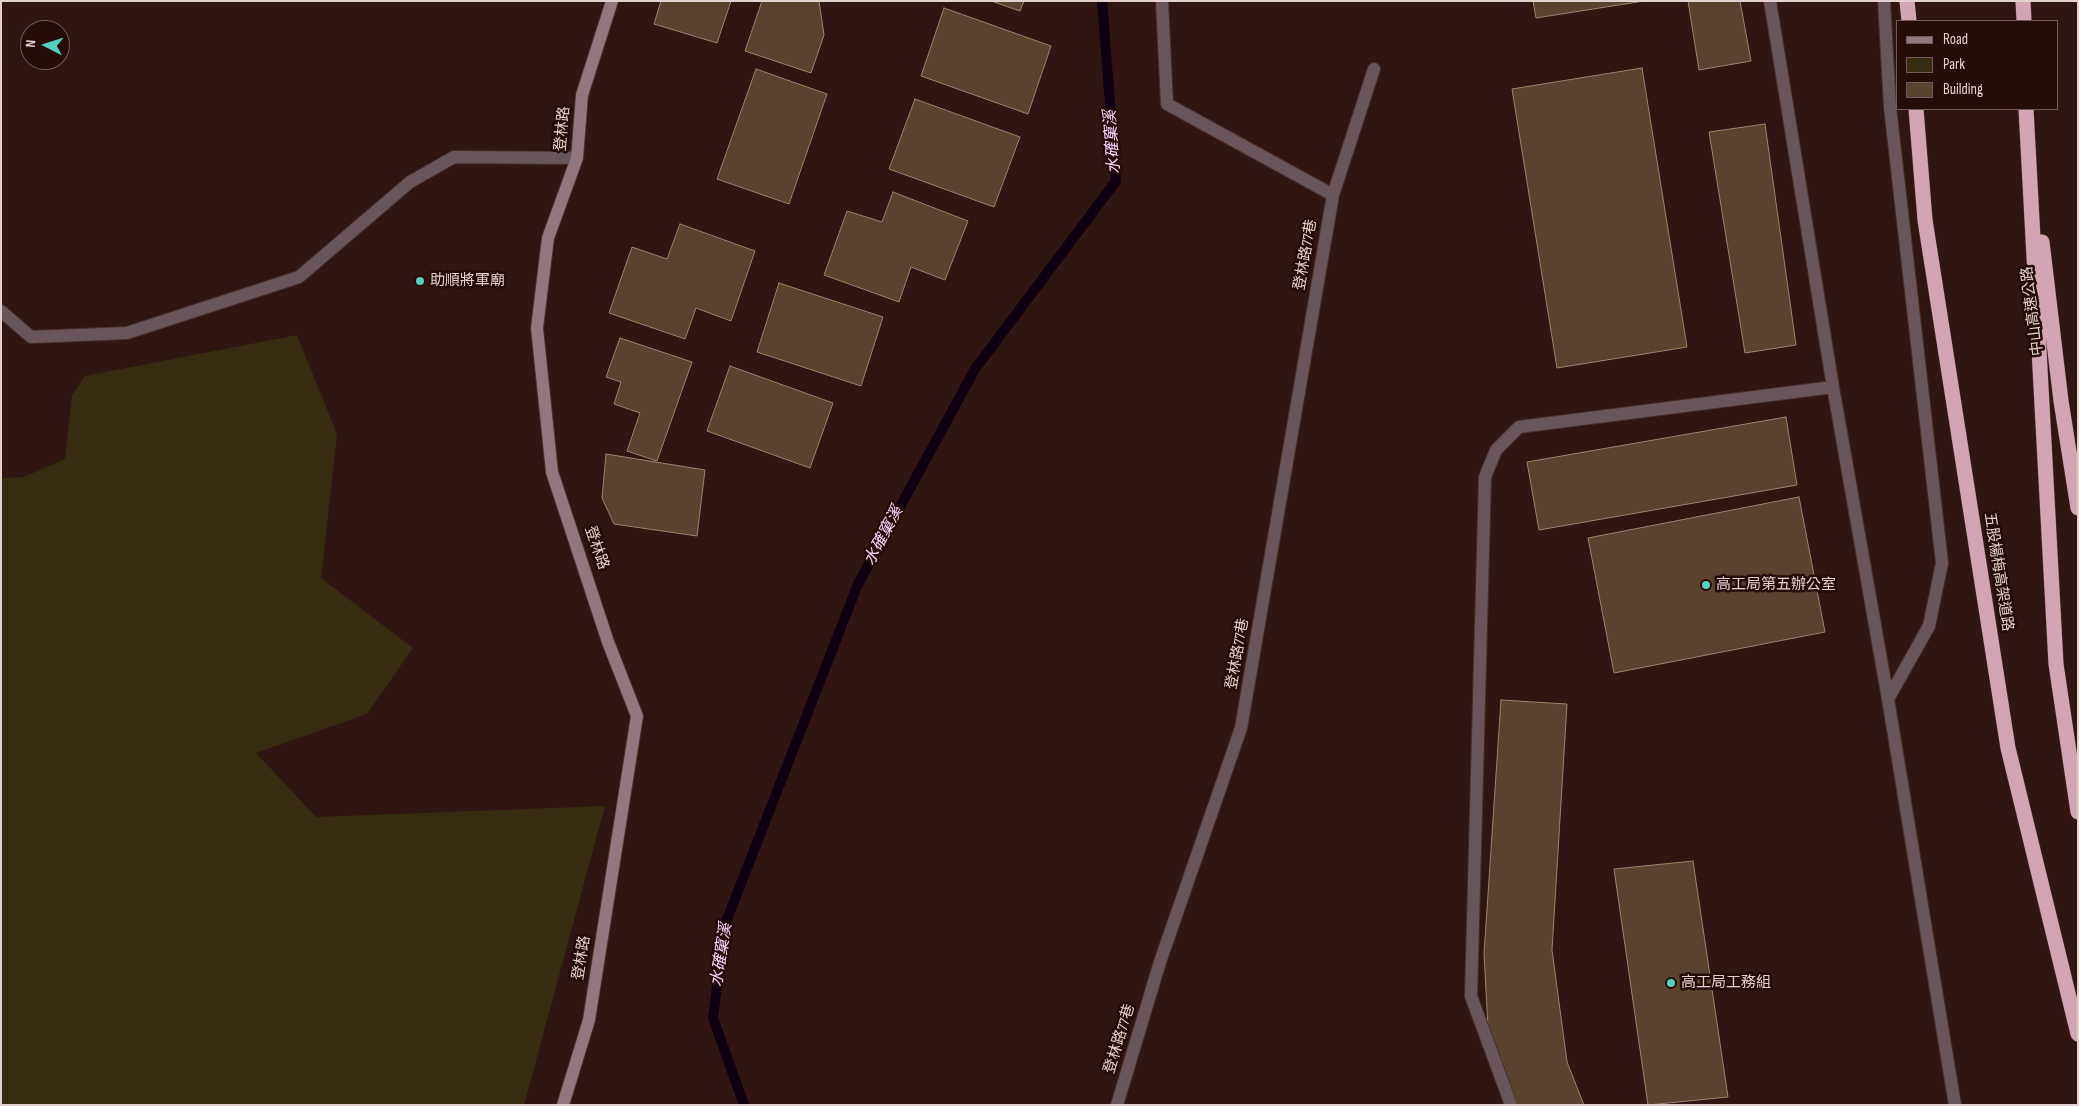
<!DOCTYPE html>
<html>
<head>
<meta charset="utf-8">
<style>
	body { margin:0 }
	#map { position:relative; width:2079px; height:1106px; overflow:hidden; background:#301512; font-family:"Sofia Sans Condensed",sans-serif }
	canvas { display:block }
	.frame { position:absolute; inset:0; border:2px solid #e4d1ce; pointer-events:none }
	.legend { position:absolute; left:1896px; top:20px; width:162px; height:90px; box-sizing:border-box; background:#260c09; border:1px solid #725b58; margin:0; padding:6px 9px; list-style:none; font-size:15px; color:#e4d1ce }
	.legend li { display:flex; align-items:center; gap:10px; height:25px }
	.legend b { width:25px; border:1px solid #725b58 }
	.north { position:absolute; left:20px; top:20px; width:50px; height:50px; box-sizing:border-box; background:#260c09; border:1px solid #725b58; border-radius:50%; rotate:275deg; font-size:14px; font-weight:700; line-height:20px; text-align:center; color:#e4d1ce }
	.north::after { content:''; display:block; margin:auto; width:18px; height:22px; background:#58cebf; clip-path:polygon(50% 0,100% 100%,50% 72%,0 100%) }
</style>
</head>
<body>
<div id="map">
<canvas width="2079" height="1106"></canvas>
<div class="frame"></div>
<ul class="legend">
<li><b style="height:6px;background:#947680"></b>Road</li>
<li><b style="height:14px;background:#362c0f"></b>Park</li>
<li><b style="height:14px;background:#5a422f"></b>Building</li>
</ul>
<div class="north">N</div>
</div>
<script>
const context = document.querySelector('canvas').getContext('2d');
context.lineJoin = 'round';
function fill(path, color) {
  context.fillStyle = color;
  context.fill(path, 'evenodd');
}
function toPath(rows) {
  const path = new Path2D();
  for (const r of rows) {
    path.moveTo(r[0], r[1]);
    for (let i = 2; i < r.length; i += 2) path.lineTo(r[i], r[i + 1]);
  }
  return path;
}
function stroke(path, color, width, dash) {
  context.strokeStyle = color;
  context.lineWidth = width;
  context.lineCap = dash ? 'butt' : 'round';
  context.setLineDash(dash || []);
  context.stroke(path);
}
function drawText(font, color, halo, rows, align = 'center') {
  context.font = font + ' "Sofia Sans Condensed","Noto Sans TC",sans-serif';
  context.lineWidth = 5;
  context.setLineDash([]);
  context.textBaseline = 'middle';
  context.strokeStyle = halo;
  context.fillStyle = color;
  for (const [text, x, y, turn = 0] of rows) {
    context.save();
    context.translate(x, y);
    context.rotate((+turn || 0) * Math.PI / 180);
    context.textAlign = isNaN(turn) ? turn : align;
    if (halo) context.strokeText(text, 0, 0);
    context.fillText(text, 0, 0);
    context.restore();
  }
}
const green = toPath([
	[297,335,337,434,321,578,413,648,367,714,256,753,316,817,605,806,524,1105,1,1105,1,478,24,477,65,459,72,395,85,376]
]);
const stream = toPath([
	[744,1105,713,1018,724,927,858,584,975,369,1116,181,1102,1]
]);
const building = toPath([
	[661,1,731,1,717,43,654,24,661,1],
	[762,1,819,1,824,35,811,73,745,51,762,1],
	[991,1,1024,1,1020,11,991,1],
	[1533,1,1644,1,1536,18,1533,1],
	[1688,1,1740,1,1751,61,1699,70,1688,1],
	[944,8,1051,46,1028,114,921,76,944,8],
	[1642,68,1687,347,1557,368,1512,89,1642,68],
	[756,69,827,94,789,204,717,179,756,69],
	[915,99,1020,137,994,207,889,169,915,99],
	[1765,124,1796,345,1745,353,1709,132,1765,124],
	[893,192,968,221,945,280,911,267,899,302,824,275,847,211,882,222,893,192],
	[680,224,755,251,731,321,696,308,685,339,609,313,632,247,667,259,680,224],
	[779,283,883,317,861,386,757,352,779,283],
	[620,338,692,362,657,461,627,451,640,413,614,404,621,382,606,377,620,338],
	[730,366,833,403,810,468,707,431,730,366],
	[1786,417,1797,485,1539,530,1527,462,1786,417],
	[606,454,705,470,697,536,614,524,602,498,606,454],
	[1799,497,1825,632,1614,673,1588,538,1799,497],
	[1501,700,1567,704,1552,950,1567,1062,1584,1105,1518,1105,1488,1027,1484,954,1501,700],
	[1693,861,1728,1097,1648,1105,1614,869,1693,861]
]);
const lane = toPath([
	[1770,1,1833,387,1888,699,1955,1105],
	[1884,1,1890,107,1942,563,1929,626,1888,699],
	[1,311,31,337,127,333,299,277,410,182,454,157,577,158],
	[1511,1105,1471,996,1485,477,1496,450,1519,427,1833,387]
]);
const street = toPath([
	[1162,1,1167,104,1333,195],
	[1117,1105,1160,962,1241,728,1333,195,1374,69]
]);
const secondary = toPath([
	[563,1105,589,1020,637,716,608,642,552,472,537,328,548,238,577,158,582,95,612,1]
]);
const highway = toPath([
	[1907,1,1909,21],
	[2023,1,2024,21],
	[1916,109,1925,220,2008,748,2078,1034],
	[2026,109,2056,664,2078,812],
	[2042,242,2061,401,2078,508]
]);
const markers = [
	[420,281,5,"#58cebf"],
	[1706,585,5,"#58cebf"],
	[1671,983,5,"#58cebf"]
];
const streetNames = [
	["登林路",563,129,-85],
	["登林路77巷",1306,255,-80],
	["中山高速公路",2033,311,-97],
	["登林路",596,548,71],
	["五股楊梅高架道路",1998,572,81],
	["登林路77巷",1238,654,-80],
	["登林路",582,958,-81],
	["登林路77巷",1120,1039,-73]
];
const poiNames = [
	["助順將軍廟",430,281],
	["高工局第五辦公室",1716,585],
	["高工局工務組",1681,983]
];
const waterNames = [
	["水確窠溪",1113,142,-94],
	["水確窠溪",884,536,-62],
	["水確窠溪",722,955,-81]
];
fill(green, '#362c0f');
stroke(stream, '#0f0011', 10);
fill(building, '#5a422f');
stroke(building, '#9e836f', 1);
stroke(lane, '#492f2c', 14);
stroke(street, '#492f2c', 14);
stroke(secondary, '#492f2c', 14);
stroke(highway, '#492f2c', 16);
stroke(lane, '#69565c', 12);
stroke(street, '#69565c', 12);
stroke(secondary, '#947680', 12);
stroke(highway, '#d3a4b4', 15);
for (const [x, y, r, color] of markers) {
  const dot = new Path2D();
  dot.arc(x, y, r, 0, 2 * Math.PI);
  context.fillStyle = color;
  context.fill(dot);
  stroke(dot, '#260c09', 2);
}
drawText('15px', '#e4d1ce', '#260c09', streetNames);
drawText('15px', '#e4d1ce', '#260c09', poiNames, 'left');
drawText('italic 16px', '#fbd3fd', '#260c09', waterNames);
</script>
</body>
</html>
